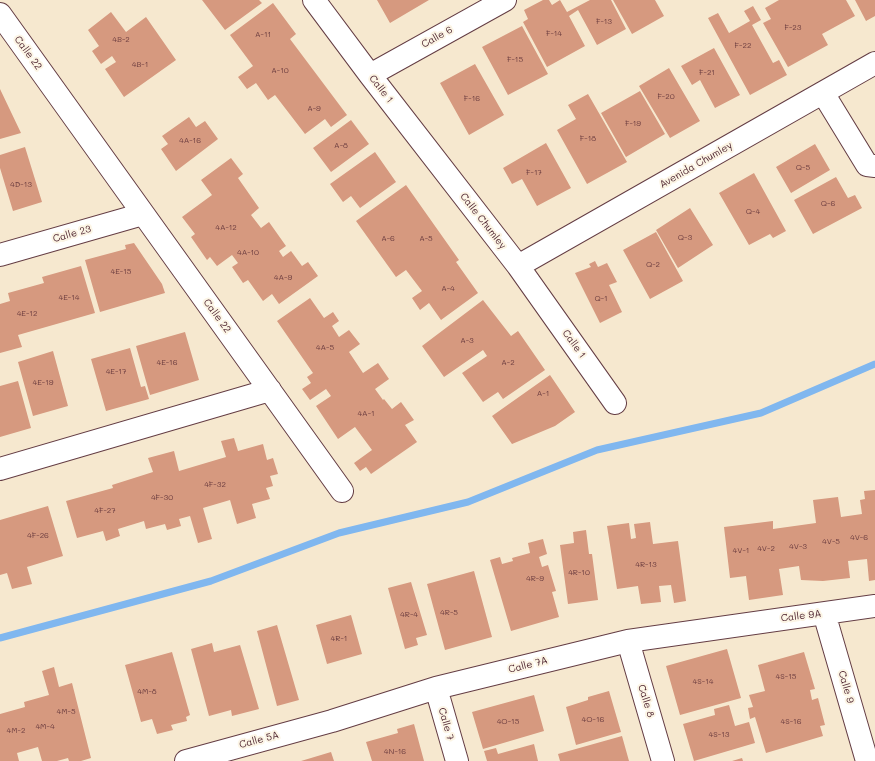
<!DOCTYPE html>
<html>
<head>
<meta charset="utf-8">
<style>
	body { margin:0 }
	canvas { display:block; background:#f6e8cf }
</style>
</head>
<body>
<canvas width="875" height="761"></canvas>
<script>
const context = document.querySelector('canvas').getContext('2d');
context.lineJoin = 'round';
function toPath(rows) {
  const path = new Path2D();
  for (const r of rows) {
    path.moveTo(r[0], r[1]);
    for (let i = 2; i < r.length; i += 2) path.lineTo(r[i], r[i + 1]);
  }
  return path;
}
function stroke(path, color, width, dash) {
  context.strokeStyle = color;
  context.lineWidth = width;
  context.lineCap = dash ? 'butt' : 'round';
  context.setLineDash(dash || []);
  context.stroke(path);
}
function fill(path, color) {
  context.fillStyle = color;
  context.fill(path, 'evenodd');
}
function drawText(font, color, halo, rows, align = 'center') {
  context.font = font + ' Mali,sans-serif';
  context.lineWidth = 4;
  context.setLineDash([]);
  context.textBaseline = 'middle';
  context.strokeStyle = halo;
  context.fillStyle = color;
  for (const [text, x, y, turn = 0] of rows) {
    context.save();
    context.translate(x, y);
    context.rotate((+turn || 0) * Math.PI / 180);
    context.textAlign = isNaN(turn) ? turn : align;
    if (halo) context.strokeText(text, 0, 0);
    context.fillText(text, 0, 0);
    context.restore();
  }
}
const stream = toPath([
	[0,638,211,581,339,533,468,502,597,450,761,413,875,364]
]);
const building = toPath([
	[202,0,259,0,262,3,225,30],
	[377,0,429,0,390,23],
	[543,0,549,0,552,5,560,0,567,12,590,0,611,0,626,29,597,45,578,10,569,16,585,46,547,67,523,22,528,19,524,10],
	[613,0,655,0,664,16,632,34],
	[779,0,846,0,855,16,822,34,828,45,788,67,763,23,771,19,765,8],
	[855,0,875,0,875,16,866,21],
	[273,3,296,34,290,39,347,115,331,127,325,119,305,134,275,95,268,100,256,83,247,89,238,77,253,66,230,35],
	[753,6,761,20,752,25,773,63,779,60,787,75,750,95,708,18,718,13,729,33,750,21,744,11],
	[111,12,126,32,146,17,176,60,124,97,105,69,116,62,112,56,101,64,92,51,99,46,88,30],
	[522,26,548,74,508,95,482,47],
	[714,48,740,95,715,108,700,80,692,85,681,66],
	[475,64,504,115,469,135,440,83],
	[669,68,700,121,670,138,639,86],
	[0,89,21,133,0,139],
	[640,91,665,134,626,157,601,113],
	[588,94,627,162,587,184,557,130,576,119,568,105],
	[189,117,196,127,205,121,218,139,176,171,161,149,168,144,162,136],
	[351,120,369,144,331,172,313,148],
	[546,143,571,188,537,206,522,179,512,184,503,168],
	[815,144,830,170,791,193,776,167],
	[25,147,42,202,13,211,0,168,0,155],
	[375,152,396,182,360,208,351,196,343,202,330,184],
	[231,158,243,174,238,178,259,208,251,215,261,228,269,222,286,246,279,251,283,257,291,251,302,266,308,262,318,276,279,304,272,294,263,301,248,280,243,283,232,267,238,263,232,255,217,266,210,257,207,260,191,237,195,234,182,217,212,195,201,180],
	[754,173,786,231,773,238,770,234,749,245,719,193],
	[836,177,848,198,855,195,862,208,813,234,794,200],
	[406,185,459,260,456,262,478,293,441,320,429,303,420,310,412,298,422,291,406,270,396,277,356,221],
	[690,208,713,245,678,268,656,230],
	[656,232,683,281,650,299,623,250],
	[134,243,162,284,165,293,100,312,85,260,126,249,125,245],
	[595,261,598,267,607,263,617,282,609,285,622,312,600,323,575,273,591,267,589,264],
	[81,266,95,313,18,335,22,347,0,353,0,304,10,301,8,293,44,283,42,277],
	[310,298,324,318,333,312,339,321,332,326,339,337,349,330,360,344,349,352,363,373,378,363,389,379,375,389,383,400,384,399,392,409,401,402,414,420,405,425,417,442,371,474,366,467,360,471,354,463,372,450,355,427,338,439,316,406,331,396,326,389,310,400,302,389,311,383,307,377,313,373,277,321],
	[483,300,511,336,518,331,545,370,503,399,498,392,483,402,462,373,487,356,483,350,444,377,422,346],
	[185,332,199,380,150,395,136,346],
	[130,348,141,387,145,386,149,399,106,411,91,359],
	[53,351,68,406,33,416,18,362],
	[550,375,575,412,555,426,512,444,492,416],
	[18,381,31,428,0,437,0,386],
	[234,438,238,451,263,444,267,460,273,458,278,474,270,476,273,486,266,488,270,499,252,504,256,518,237,524,230,500,203,508,212,539,198,543,190,516,179,519,181,526,167,530,165,524,146,529,144,521,118,529,120,536,106,541,103,531,77,538,66,501,113,488,112,485,153,472,148,458,174,451,179,471,226,457,221,441],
	[875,490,875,580,869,581,867,559,848,561,850,578,823,581,801,580,799,566,779,569,783,595,749,600,746,576,730,578,724,527,773,521,773,529,816,523,813,500,838,497,841,517,862,514,860,500,865,499,864,491],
	[48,506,63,556,27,567,32,584,12,589,7,573,0,575,0,520],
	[650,522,653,544,678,541,686,601,674,603,671,585,659,586,661,602,641,604,638,586,617,589,607,526,629,523,631,539,636,538,634,524],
	[586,530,589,554,592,554,598,600,568,604,560,545,574,543,573,532],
	[543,539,547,554,539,557,542,567,548,565,556,591,552,592,559,617,511,631,490,560,500,557,502,564,513,561,512,558,530,553,528,543],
	[474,571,492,637,445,650,427,584],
	[411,582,427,635,416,638,418,645,405,649,388,588],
	[351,615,362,654,327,664,316,625],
	[277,625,299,700,277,706,257,631],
	[212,643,214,652,240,645,259,709,232,716,231,710,209,716,191,649],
	[727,649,741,698,680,715,666,666],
	[172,652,190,715,186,717,187,721,171,725,173,730,157,734,152,719,141,722,125,665],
	[804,652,815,689,810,690,812,700,818,698,825,725,820,726,823,736,766,753,755,717,750,719,748,708,753,707,749,695,765,691,758,665],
	[54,667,59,687,72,683,91,758,81,761,69,761,68,758,57,761,42,761,38,747,17,753,19,761,0,761,0,714,25,707,24,702,49,695,42,671],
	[609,691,621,732,576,745,566,707,588,700,588,697],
	[534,695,544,731,483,749,472,712],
	[729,705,735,726,749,722,755,743,694,761,683,724,715,715,714,709],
	[414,724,424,761,372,761,366,742,398,733,397,729],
	[622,736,629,761,560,761,558,754],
	[534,744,538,761,487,761,484,751,496,748,498,754],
	[331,752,334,761,301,761],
	[742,758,743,761,732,761]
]);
const street = toPath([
	[314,0,370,75,518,266,615,403],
	[0,14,342,491],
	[370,75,505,0],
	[823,93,867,165,875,166],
	[0,255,143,214],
	[518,266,875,63],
	[0,469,270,390],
	[824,613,867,761],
	[628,641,663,761],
	[436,688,457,761],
	[186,761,332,721,436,688,628,641,875,606]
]);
const numberNames = [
	["F-13",604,22],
	["F-23",793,28],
	["F-14",554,34],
	["A-11",263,35],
	["4B-2",121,40],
	["F-22",743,46],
	["F-15",515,60],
	["4B-1",140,65],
	["A-10",280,71],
	["F-21",707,73],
	["F-20",666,97],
	["F-16",472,99],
	["A-9",314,109],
	["F-19",633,124],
	["F-18",588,139],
	["4A-16",190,141],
	["A-8",341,146],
	["Q-5",803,168],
	["F-17",534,173],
	["4D-13",21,185],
	["Q-6",828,204],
	["Q-4",753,212],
	["4A-12",226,228],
	["Q-3",685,238],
	["A-6",388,239],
	["A-5",426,239],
	["4A-10",248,253],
	["Q-2",653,265],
	["4E-15",121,272],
	["4A-9",283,278],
	["A-4",448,289],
	["4E-14",69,298],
	["Q-1",601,299],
	["4E-12",27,314],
	["A-3",467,341],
	["4A-5",325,348],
	["4E-16",167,363],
	["A-2",508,363],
	["4E-17",116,372],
	["4E-19",43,383],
	["A-1",543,394],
	["4A-1",366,414],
	["4F-32",215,485],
	["4F-30",162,498],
	["4F-27",105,511],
	["4F-26",38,536],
	["4V-6",859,538],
	["4V-5",831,542],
	["4V-3",798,547],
	["4V-2",766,549],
	["4V-1",741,551],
	["4R-13",646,565],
	["4R-10",579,573],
	["4R-9",535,579],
	["4R-5",449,613],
	["4R-4",409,615],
	["4R-1",339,639],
	["4S-15",786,677],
	["4S-14",703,682],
	["4M-8",147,692],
	["4M-5",66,712],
	["4O-16",593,720],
	["4O-15",508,722],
	["4S-16",791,722],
	["4M-4",45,727],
	["4M-2",16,731],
	["4S-13",719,735],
	["4N-16",395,752]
];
const streetNames = [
	["Calle 6",437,37,-29],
	["Calle 22",28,53,54],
	["Calle 1",381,89,52],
	["Avenida Chumley",696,165,-30],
	["Calle Chumley",483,221,52],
	["Calle 23",72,234,-16],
	["Calle 22",217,316,54],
	["Calle 1",574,344,54],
	["Calle 9A",801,616,-7],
	["Calle 7A",528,665,-14],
	["Calle 9",846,687,74],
	["Calle 8",646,701,73],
	["Calle 7",446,724,74],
	["Calle 5A",259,740,-15]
];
stroke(stream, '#80b7ef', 7);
fill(building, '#d6997f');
stroke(street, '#643d44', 24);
stroke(street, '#fff', 22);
drawText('8px', '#6d3e40', null, numberNames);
drawText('10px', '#4a1f2b', '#fcf5e5', streetNames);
</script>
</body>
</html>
